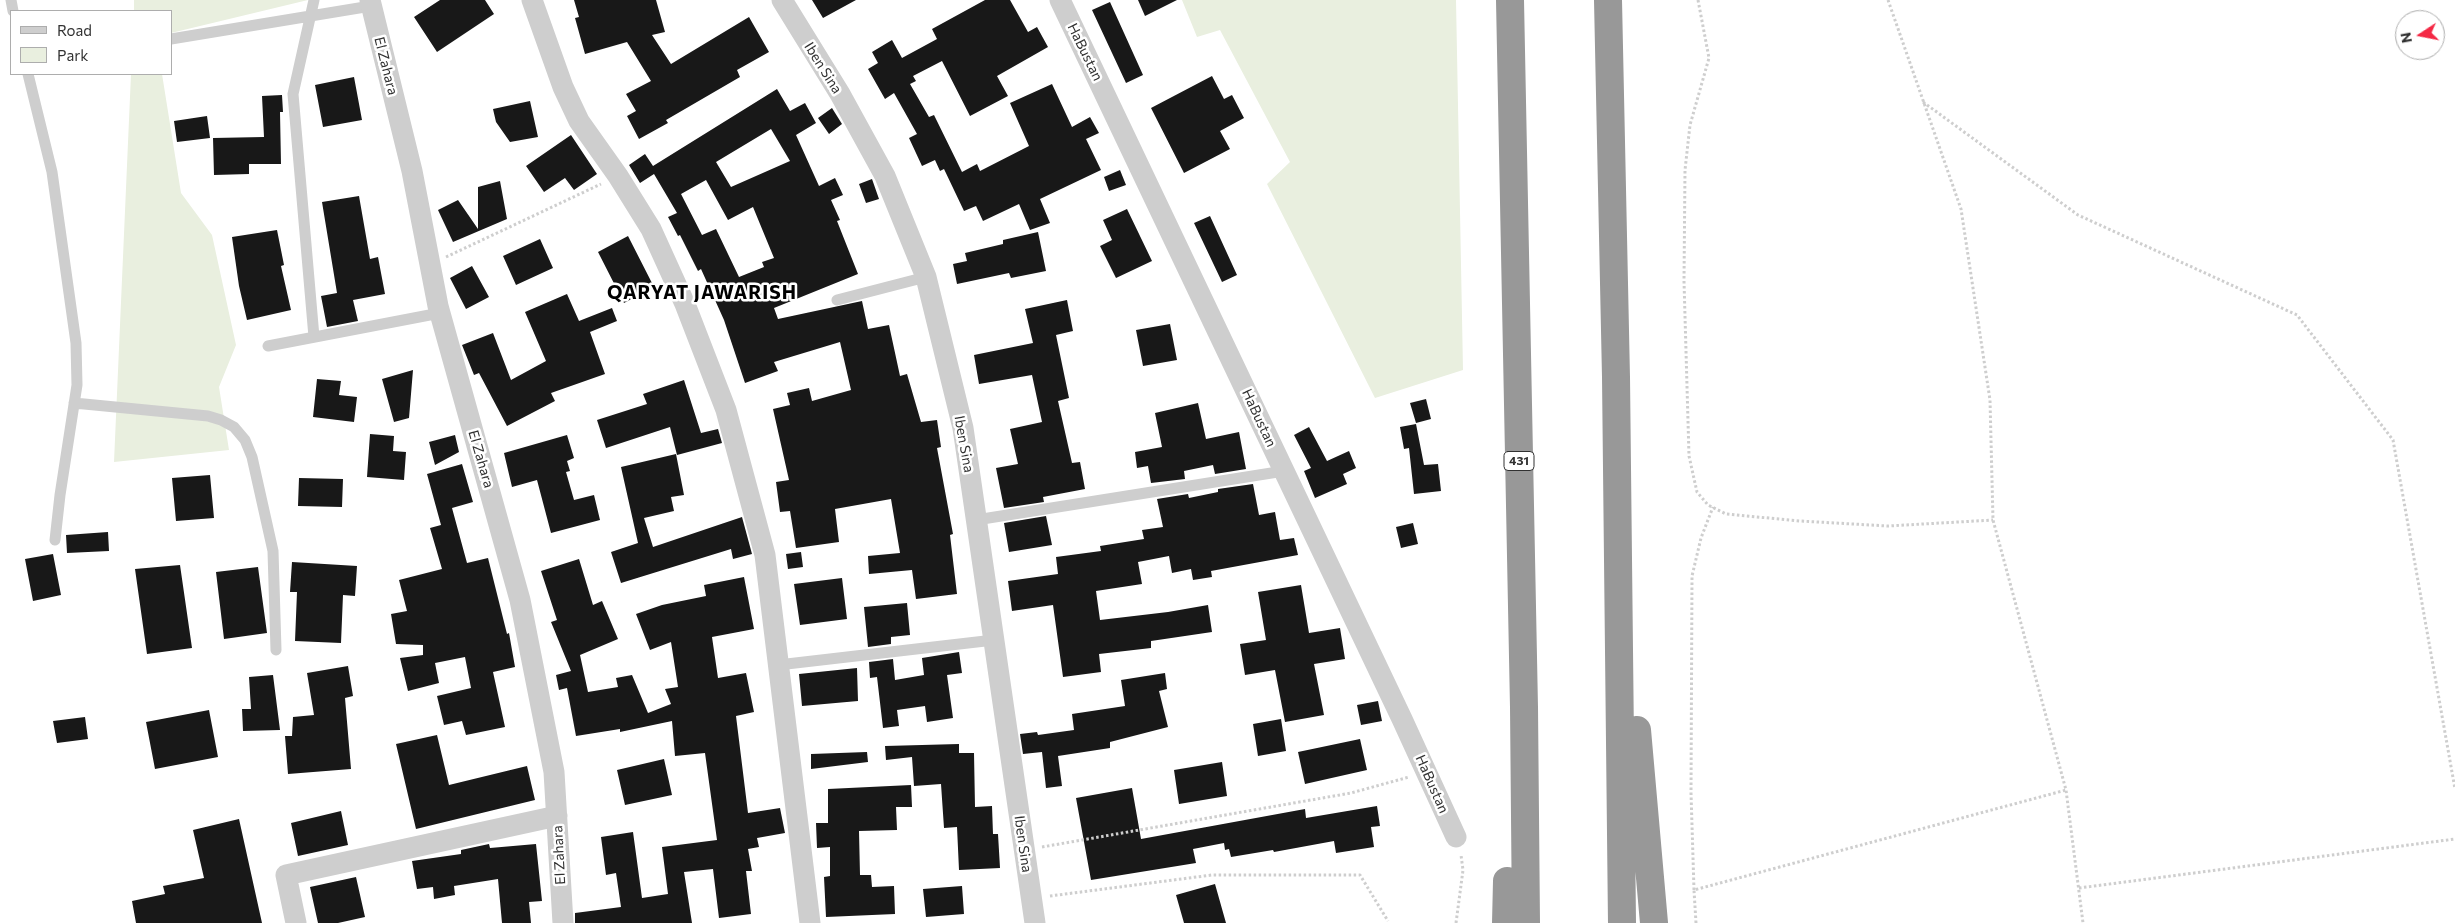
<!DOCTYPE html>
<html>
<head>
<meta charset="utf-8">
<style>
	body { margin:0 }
	#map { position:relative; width:2455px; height:923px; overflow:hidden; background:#fff; font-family:Commissioner,sans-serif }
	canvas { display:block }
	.legend { position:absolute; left:10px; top:10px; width:162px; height:65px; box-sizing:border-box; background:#fff; border:1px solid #adadad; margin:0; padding:6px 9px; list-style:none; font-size:15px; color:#313131 }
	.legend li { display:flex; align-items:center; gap:10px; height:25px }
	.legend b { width:25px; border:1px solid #adadad }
	.north { position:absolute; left:2395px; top:10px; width:50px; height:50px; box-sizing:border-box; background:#fff; border:1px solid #adadad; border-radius:50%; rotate:259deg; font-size:14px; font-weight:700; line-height:20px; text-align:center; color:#313131 }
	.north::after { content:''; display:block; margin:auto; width:18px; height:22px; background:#f42844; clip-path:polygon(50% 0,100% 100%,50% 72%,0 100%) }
</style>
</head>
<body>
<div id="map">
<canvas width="2455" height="923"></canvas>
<ul class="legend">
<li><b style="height:6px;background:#cecece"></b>Road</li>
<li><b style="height:14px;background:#e9efdf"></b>Park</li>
</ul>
<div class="north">N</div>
</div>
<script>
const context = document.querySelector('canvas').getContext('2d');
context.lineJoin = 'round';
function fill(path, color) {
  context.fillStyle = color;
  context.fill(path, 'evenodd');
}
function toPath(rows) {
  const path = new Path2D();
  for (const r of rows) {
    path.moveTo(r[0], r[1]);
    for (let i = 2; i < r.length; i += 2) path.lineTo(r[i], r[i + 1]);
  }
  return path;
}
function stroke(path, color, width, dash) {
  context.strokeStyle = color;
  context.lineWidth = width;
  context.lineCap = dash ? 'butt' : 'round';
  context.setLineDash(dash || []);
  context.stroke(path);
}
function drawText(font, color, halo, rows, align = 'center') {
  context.font = font + ' Commissioner,sans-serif';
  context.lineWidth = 5;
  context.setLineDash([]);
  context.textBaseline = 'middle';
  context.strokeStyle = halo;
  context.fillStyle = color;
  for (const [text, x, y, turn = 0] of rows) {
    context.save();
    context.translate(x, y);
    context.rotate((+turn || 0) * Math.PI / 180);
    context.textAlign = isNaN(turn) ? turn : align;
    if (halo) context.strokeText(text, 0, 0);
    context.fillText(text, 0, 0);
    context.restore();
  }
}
const green = toPath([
	[134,0,308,0,171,33,171,11,134,11],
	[1182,0,1456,0,1463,370,1375,398,1267,184,1290,162,1220,30,1197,37],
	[131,74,162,74,181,193,212,235,236,345,219,387,229,450,114,462]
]);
const building = toPath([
	[440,0,485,0,494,14,437,52,414,17],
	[574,0,656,0,665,32,652,35,671,64,749,17,769,52,737,70,740,77,666,120,668,123,639,139,627,116,636,111,626,94,651,81,627,42,585,54,575,18,579,17],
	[812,0,856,0,823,18],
	[985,0,1010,0,1028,32,1037,27,1048,47,997,76,1008,96,970,116,942,61,913,76,916,81,910,84,929,117,934,115,962,172,977,164,980,171,1029,146,1010,103,1052,84,1072,127,1090,117,1099,133,1086,139,1101,170,1040,199,1050,223,1030,230,1019,204,983,221,976,206,964,211,944,169,940,171,935,160,922,166,909,138,917,134,894,93,885,99,868,69,878,63,872,52,892,40,902,58,937,39,932,29],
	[1138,0,1177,0,1145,16],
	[1110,2,1143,75,1126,83,1092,10],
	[1212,76,1224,99,1232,95,1244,118,1220,131,1230,149,1184,173,1151,108],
	[354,77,362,120,323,127,315,85],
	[777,89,790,111,805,103,816,123,796,135,819,186,835,178,843,195,831,200,840,220,837,221,858,274,774,308,778,319,862,301,868,329,889,325,900,376,907,374,921,422,937,420,941,447,937,448,953,534,950,535,957,594,916,599,912,570,869,574,868,556,900,553,891,499,835,509,839,542,796,548,790,511,780,512,776,482,789,480,773,409,790,405,787,393,809,388,812,401,851,390,840,342,774,362,778,371,745,383,724,320,701,269,698,271,680,235,678,236,668,217,677,213,654,174,640,183,629,165,645,154,653,166],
	[771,129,790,161,731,187,716,162],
	[706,180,728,220,753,207,774,258,762,262,764,267,739,277,716,229,702,235,681,194],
	[282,95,283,112,280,112,281,164,249,164,249,174,214,175,213,138,264,137,262,96],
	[530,101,538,137,510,142,496,122,493,109],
	[832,108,842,124,829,134,818,118],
	[207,116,210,138,177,142,174,121],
	[571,135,597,174,574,190,565,178,544,192,526,166],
	[1120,170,1126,185,1109,191,1104,177],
	[872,179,879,199,866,203,859,184],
	[500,181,507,219,453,242,438,210,458,200,478,229,478,187],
	[359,196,370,259,378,257,385,294,353,300,358,321,327,327,321,296,337,293,322,202],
	[1127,209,1152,261,1116,278,1100,246,1112,240,1103,220],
	[1210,216,1237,275,1222,282,1194,223],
	[277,230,284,265,281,266,291,310,247,320,239,286,232,237],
	[1038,232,1046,271,1011,278,1009,273,957,284,953,264,967,261,965,253,1003,244,1003,240],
	[628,236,654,287,624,303,598,252],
	[540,239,553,268,516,285,503,256],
	[472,266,489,297,466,309,450,278],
	[567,294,579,321,612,308,617,321,590,332,605,374,551,393,555,401,507,426,479,373,474,375,462,345,493,333,511,380,546,361,525,312],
	[1067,300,1073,331,1056,335,1069,398,1058,401,1072,463,1080,462,1085,489,1043,497,1044,502,1004,508,996,468,1018,464,1010,429,1042,422,1032,375,979,384,974,355,1033,343,1025,309],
	[1170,324,1177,360,1143,366,1136,330],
	[413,370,409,418,394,422,382,379],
	[317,379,341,381,339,395,357,397,354,422,313,417],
	[684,380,701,433,718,429,722,443,677,455,670,427,606,448,597,420,647,404,643,394],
	[1426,399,1431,419,1416,423,1410,403],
	[1198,403,1206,439,1239,432,1246,469,1215,474,1213,465,1184,471,1185,479,1151,483,1148,466,1137,468,1135,452,1162,447,1155,413],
	[1416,424,1424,465,1438,464,1441,491,1414,494,1409,448,1404,449,1400,427],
	[1309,427,1327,461,1349,451,1356,468,1343,474,1347,484,1315,498,1304,471,1311,468,1294,435],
	[370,434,394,436,393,451,406,452,404,480,367,477],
	[455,435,459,452,435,465,429,442],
	[567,435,574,458,567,461,570,471,566,472,574,500,594,495,600,520,551,533,537,480,512,487,504,453],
	[676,454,684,495,671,497,674,511,644,518,653,547,742,517,752,554,733,559,731,549,621,583,611,552,638,543,621,467],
	[462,464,473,502,452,508,467,563,488,558,507,634,509,633,515,667,493,672,505,727,466,735,462,721,444,725,437,696,471,688,465,657,435,663,439,683,408,691,400,658,423,655,423,645,396,644,391,614,407,611,399,580,442,569,430,528,441,525,427,474],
	[210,475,214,518,176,521,172,478],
	[299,478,343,479,342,507,298,506],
	[1253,484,1259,515,1275,512,1280,540,1294,538,1298,555,1211,571,1212,577,1193,580,1191,569,1172,573,1169,556,1138,562,1142,584,1096,591,1100,620,1168,612,1208,605,1212,632,1151,641,1151,648,1099,654,1101,672,1063,677,1053,605,1012,611,1008,581,1058,574,1056,557,1101,551,1100,546,1144,539,1142,530,1163,527,1157,499,1188,494,1189,498,1218,492,1218,489],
	[1046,516,1052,545,1009,552,1004,523],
	[1413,523,1418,544,1401,548,1396,527],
	[108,532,109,551,67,553,66,535],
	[801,552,803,567,788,569,786,554],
	[53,554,61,595,33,601,25,559],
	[579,559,593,605,602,601,618,639,580,655,588,692,618,687,616,678,632,675,648,713,671,704,665,689,678,687,671,642,650,650,636,614,662,605,706,596,704,585,744,577,754,629,712,637,718,678,746,673,754,712,736,716,748,813,780,808,785,833,757,838,759,847,748,849,752,871,746,871,751,914,719,918,713,869,684,872,692,923,575,923,575,913,621,907,616,873,606,875,601,837,633,832,642,898,668,894,662,847,717,840,705,753,675,756,672,721,620,732,620,729,576,736,567,688,559,690,556,675,571,671,551,622,557,620,541,571],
	[292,562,357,566,355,596,343,595,341,643,295,641,297,592,290,592],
	[180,565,192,648,147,654,135,569],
	[258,567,267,633,224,639,216,572],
	[842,578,847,619,800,625,794,584],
	[1301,585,1309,633,1340,628,1345,659,1314,664,1324,715,1285,722,1275,670,1245,675,1240,644,1266,640,1258,592],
	[907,603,910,635,891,637,891,644,868,647,864,607],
	[959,652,962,673,947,675,953,718,927,722,925,706,897,710,899,726,883,728,877,677,870,678,869,662,893,659,895,680,924,675,922,658],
	[348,666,353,696,345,698,351,769,288,774,285,736,292,736,293,717,314,715,307,673],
	[857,668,858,701,802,706,799,674],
	[1165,673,1167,689,1159,691,1168,727,1110,742,1110,748,1058,756,1062,786,1046,788,1042,752,1023,754,1020,734,1037,732,1038,735,1074,730,1072,714,1125,706,1121,680],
	[273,675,280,730,243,731,242,709,251,709,249,677],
	[1378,701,1382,721,1361,725,1357,705],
	[209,710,218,757,155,769,146,722],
	[85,717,88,739,57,743,53,721],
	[1281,719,1286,751,1258,756,1253,724],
	[437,735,449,785,527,766,535,800,416,829,396,744],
	[1360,739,1367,770,1305,784,1298,752],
	[959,744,959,753,974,753,975,807,992,806,993,834,998,834,1000,868,959,870,957,827,944,828,941,784,914,786,912,757,886,760,885,746],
	[867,752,868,762,811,769,811,754],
	[664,759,672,795,625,805,617,770],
	[1222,762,1227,796,1179,804,1174,770],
	[911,785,912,807,896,807,897,830,859,831,860,875,871,875,872,887,894,886,895,914,826,917,824,877,830,876,830,847,817,848,816,823,828,823,828,789],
	[1132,788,1141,839,1305,809,1306,818,1377,806,1380,826,1371,827,1374,847,1336,853,1334,841,1274,852,1273,850,1231,857,1229,849,1225,850,1224,843,1193,849,1196,863,1091,880,1076,798],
	[341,811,348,845,298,856,291,823],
	[239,819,262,923,136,923,132,901,165,894,163,886,204,878,193,830],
	[489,844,490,848,536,844,542,901,529,902,531,923,502,923,498,879,454,886,455,895,434,899,433,887,417,889,412,861,461,854,461,850],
	[356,877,365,917,338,923,318,923,310,887],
	[1215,884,1226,923,1184,923,1176,895],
	[962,886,964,914,926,917,923,889]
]);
const path = toPath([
	[1698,0,1709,58,1690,125,1685,170,1684,281,1689,456,1697,492,1708,505,1726,514,1800,521,1888,526,1993,520],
	[1888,0,1961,209,1990,400,1993,520,2066,790,2083,923],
	[1923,102,2078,215,2297,315,2393,440,2455,789],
	[446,257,601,184],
	[1042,847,1351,793,1409,777],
	[2079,888,2455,839],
	[1694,890,1691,793,1692,576,1701,538,1713,507],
	[1050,896,1212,875,1360,875,1388,921],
	[1456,923,1463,870,1461,855],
	[1696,923,1694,890,2066,790]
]);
const lane = toPath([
	[11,0,13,11],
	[171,39,371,6],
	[28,74,52,172,76,343,77,385,60,495,55,540],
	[837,300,926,277],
	[314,337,293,94,314,0],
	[268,346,440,313],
	[74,403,208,416,221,420,234,427,245,440,252,457,273,551,276,650],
	[976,520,1284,471],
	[778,665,994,640]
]);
const street = toPath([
	[370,0,412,171,438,306,520,600,554,772,563,923],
	[532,0,563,87,579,121,618,176,651,229,685,304,726,410,765,555,810,923],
	[782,0,840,94,885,176,926,277,963,428,1035,923],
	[1060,0,1402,719,1456,837],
	[296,923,286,875,557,816]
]);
const highway = toPath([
	[1510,0,1524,707,1526,923],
	[1608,0,1616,377,1622,923],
	[1637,730,1654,923],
	[1506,923,1507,881]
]);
const shields = [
	[1519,461,30]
];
const shieldNames = [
	["431",1519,461]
];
const streetNames = [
	["HaBustan",1085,52,64],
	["El Zahara",386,66,76],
	["Iben Sina",823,68,58],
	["HaBustan",1259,418,65],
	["Iben Sina",964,444,80],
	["El Zahara",481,459,74],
	["HaBustan",1432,784,66],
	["Iben Sina",1023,844,82],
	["El Zahara",559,855,-93]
];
const districtNames = [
	["QARYAT JAWARISH",702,293]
];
fill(green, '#e9efdf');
fill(building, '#181818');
stroke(path, '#cecece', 3, [2.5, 2.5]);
stroke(lane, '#cecece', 11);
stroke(street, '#cecece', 21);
stroke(highway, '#989898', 28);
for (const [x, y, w] of shields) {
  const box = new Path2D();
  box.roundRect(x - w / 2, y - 9.5, w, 19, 4);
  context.fillStyle = '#fff';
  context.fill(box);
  stroke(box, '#313131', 1);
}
drawText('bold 12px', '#313131', null, shieldNames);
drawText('14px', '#313131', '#fff', streetNames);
context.letterSpacing = '1px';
drawText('bold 19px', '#000', '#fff', districtNames);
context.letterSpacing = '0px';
</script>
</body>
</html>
